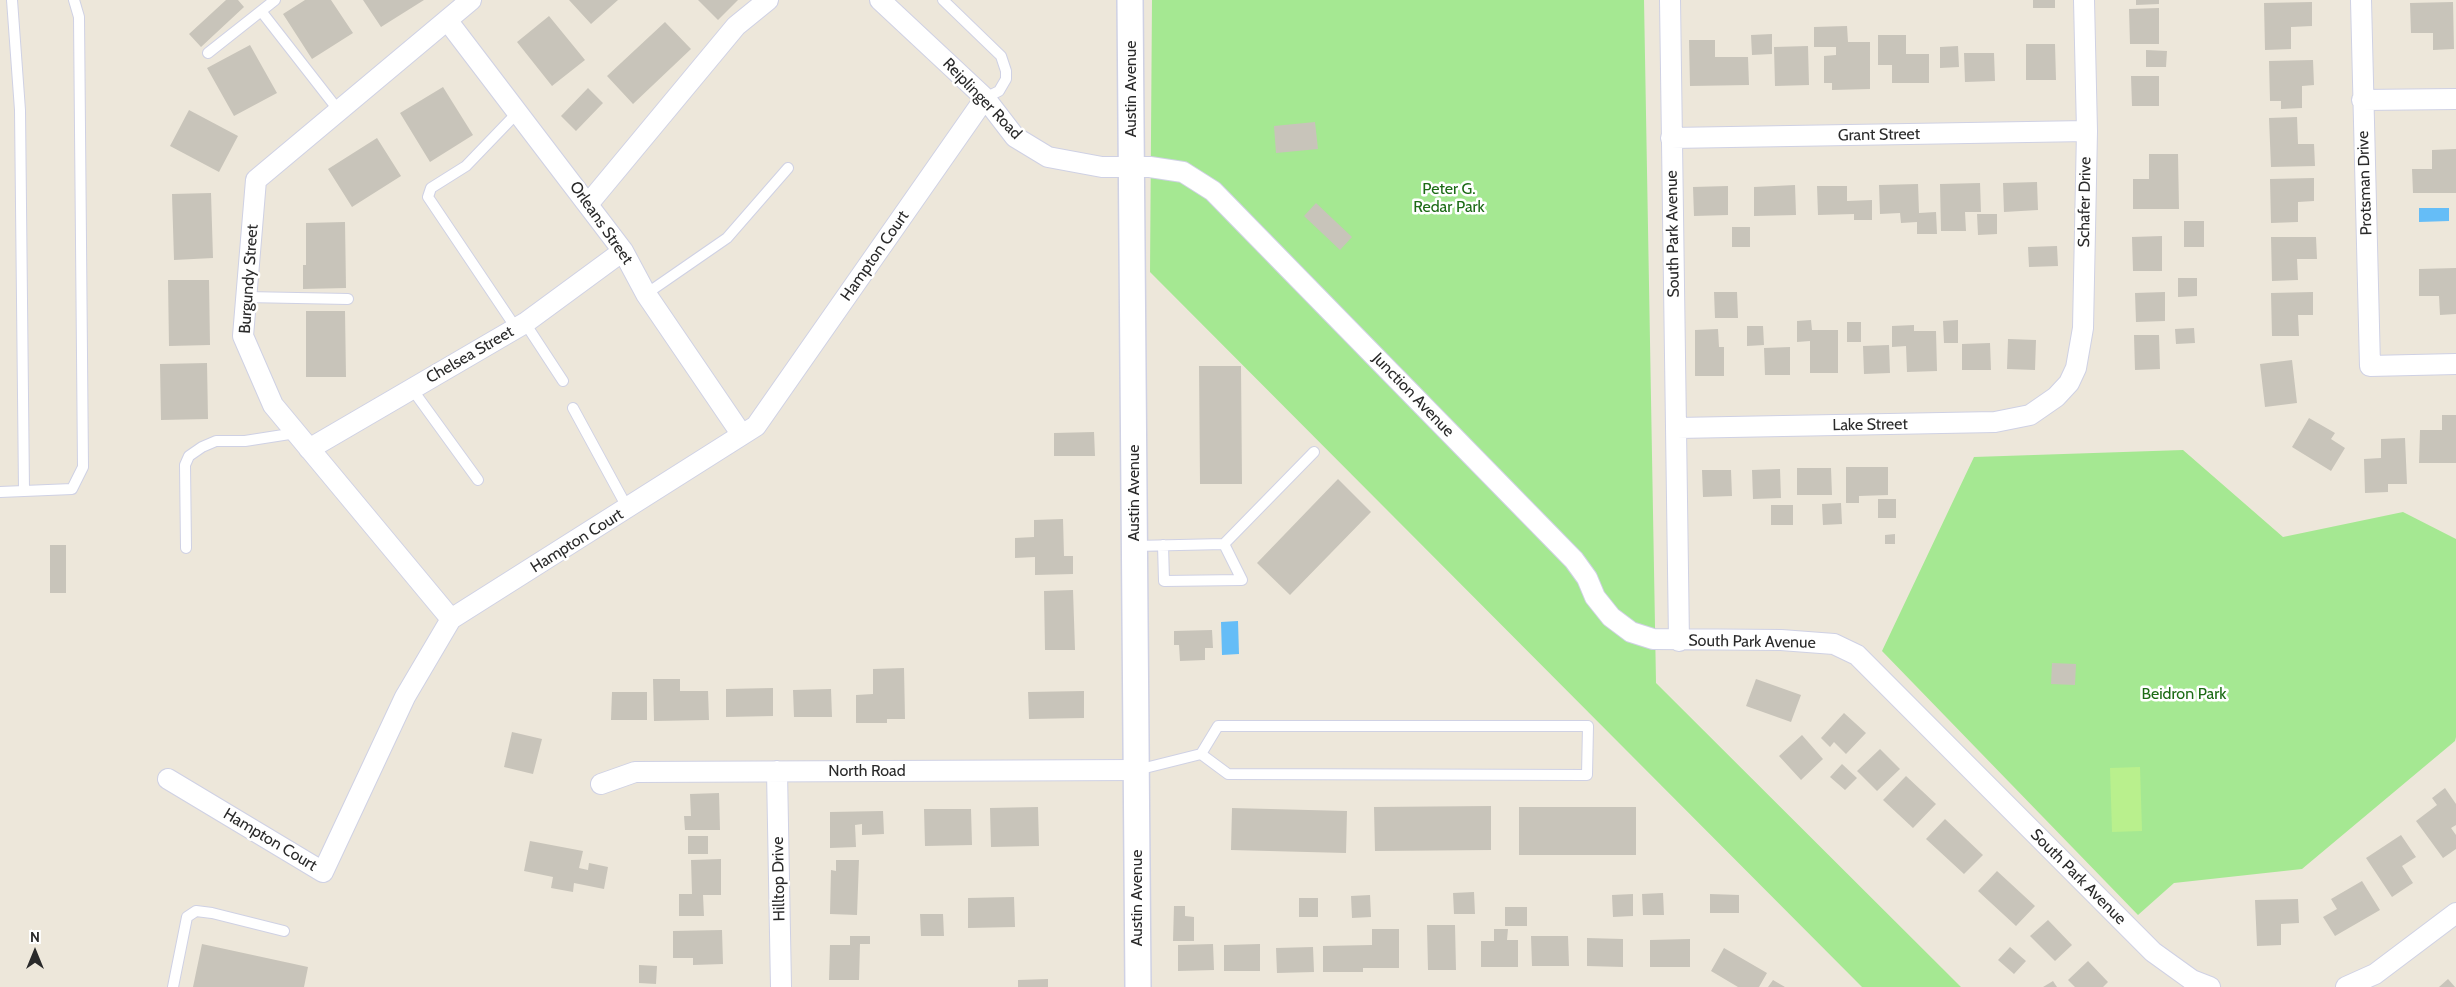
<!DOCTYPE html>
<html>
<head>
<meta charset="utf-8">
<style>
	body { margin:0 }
	#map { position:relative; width:2456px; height:987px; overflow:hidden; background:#ede7da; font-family:Cabin,sans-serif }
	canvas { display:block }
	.north { position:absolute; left:10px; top:927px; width:50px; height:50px; -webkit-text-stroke:4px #fff; paint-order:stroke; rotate:0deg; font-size:14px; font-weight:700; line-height:20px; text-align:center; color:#2a2a2a }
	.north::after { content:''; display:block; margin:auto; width:18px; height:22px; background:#2a2a2a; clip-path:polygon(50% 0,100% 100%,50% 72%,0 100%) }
</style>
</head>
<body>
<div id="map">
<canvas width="2456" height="987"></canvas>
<div class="north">N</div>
</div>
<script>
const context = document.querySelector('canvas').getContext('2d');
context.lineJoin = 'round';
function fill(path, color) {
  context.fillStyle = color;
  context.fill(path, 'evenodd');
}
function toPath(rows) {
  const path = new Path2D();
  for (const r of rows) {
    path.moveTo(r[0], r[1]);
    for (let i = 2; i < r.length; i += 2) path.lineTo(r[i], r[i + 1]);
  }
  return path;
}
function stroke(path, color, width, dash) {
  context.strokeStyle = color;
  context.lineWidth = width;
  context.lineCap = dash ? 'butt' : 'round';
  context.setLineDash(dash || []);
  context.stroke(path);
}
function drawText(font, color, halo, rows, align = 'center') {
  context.font = font + ' Cabin,sans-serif';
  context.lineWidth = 5;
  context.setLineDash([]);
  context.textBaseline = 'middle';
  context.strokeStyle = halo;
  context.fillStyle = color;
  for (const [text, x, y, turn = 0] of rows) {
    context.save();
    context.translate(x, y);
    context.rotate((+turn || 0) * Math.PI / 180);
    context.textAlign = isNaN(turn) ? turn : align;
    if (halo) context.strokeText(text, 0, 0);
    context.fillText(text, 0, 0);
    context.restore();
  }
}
const green = toPath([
	[1152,0,1644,0,1656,683,1961,987,1862,987,1150,272],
	[2183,450,2283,537,2403,512,2456,539,2456,737,2455,741,2302,869,2174,883,2138,915,1882,651,1974,457]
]);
const pitch = toPath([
	[2140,767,2142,831,2112,832,2110,768]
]);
const water = toPath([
	[2419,208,2449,208,2449,221,2419,222],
	[1238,621,1239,654,1222,655,1221,622]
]);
const building = toPath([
	[226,0,238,0,244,7,201,47,189,34],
	[305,0,331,0,353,33,312,59,283,14],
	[363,0,424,0,381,27],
	[569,0,618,0,591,24],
	[698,0,738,0,718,20],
	[2033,0,2055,0,2055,8,2033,8],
	[2136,0,2159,0,2159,4,2136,5],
	[2312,2,2312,26,2291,27,2291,49,2265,50,2264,3],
	[2453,2,2454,49,2433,50,2433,33,2411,33,2410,3],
	[2159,8,2159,44,2130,44,2129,9],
	[549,16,585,60,552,86,517,42],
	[665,22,691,49,633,104,607,76],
	[1847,26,1848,42,1870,42,1870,89,1832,90,1832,83,1824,83,1824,56,1836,55,1836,47,1814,47,1814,27],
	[1772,34,1772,54,1752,55,1751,35],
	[1878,35,1906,35,1906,54,1929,54,1929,83,1892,83,1892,65,1878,65],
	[1689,40,1715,40,1715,57,1748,57,1749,85,1690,86],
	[2026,44,2055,44,2056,80,2026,80],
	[250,45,277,93,234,116,207,68],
	[1808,46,1809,85,1775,86,1774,47],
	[1958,46,1959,67,1940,68,1940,47],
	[2146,50,2167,51,2166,67,2146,67],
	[1964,53,1994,53,1995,81,1965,82],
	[2313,60,2314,85,2302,86,2302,108,2281,109,2281,101,2270,101,2269,61],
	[2131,76,2159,76,2159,106,2132,106],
	[443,87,473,135,430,162,400,113],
	[588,88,603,103,576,131,561,116],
	[189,110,238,136,219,172,170,146],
	[2297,117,2298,144,2314,144,2315,166,2271,167,2269,118],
	[1315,122,1318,149,1276,153,1274,126],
	[377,138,401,176,352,207,328,169],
	[2456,149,2456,193,2413,193,2412,169,2432,169,2432,150],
	[2149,154,2178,154,2179,209,2133,209,2133,179,2149,179],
	[2314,178,2314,201,2298,202,2298,222,2271,223,2270,179],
	[2037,182,2038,210,2004,212,2003,183],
	[1980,183,1981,212,1965,212,1966,231,1941,231,1940,184],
	[1918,184,1919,213,1936,212,1937,234,1917,234,1917,222,1901,223,1900,213,1880,214,1879,185],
	[1795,185,1796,215,1754,216,1754,187],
	[1728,186,1728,215,1694,216,1693,187],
	[1817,186,1847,186,1847,201,1872,200,1872,220,1854,220,1854,214,1818,215],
	[211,193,213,258,174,260,172,194],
	[1316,203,1352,237,1340,250,1304,216],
	[1977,214,1997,214,1997,234,1978,235],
	[2184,221,2204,221,2204,247,2184,247],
	[345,222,346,288,303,289,303,265,306,265,306,223],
	[1732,227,1750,227,1750,247,1732,247],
	[2162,236,2162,271,2133,271,2132,237],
	[2271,237,2316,237,2317,259,2297,259,2298,280,2272,281],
	[2057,246,2058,266,2029,267,2028,247],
	[2456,268,2456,314,2440,315,2439,296,2419,296,2419,269],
	[2178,278,2197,278,2197,296,2178,297],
	[168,280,209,280,210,345,169,346],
	[1714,292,1737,292,1738,318,1715,318],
	[2165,292,2165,321,2136,322,2135,293],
	[2313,292,2313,315,2298,315,2299,336,2272,336,2271,293],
	[306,311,345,311,346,377,306,377],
	[1811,320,1812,330,1838,330,1838,373,1810,373,1810,341,1797,342,1797,321],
	[1958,320,1958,343,1944,343,1943,321],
	[1847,322,1861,322,1861,342,1847,342],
	[1914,325,1914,331,1936,331,1937,371,1907,372,1906,346,1892,347,1892,326],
	[1747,326,1763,326,1764,345,1747,346],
	[2194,328,2195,343,2176,344,2175,329],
	[1718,329,1719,347,1724,347,1724,376,1695,376,1695,330],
	[2134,335,2159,335,2160,369,2135,370],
	[2008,339,2036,340,2035,370,2007,369],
	[1990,343,1991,370,1962,370,1962,344],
	[1889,345,1890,373,1864,374,1863,346],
	[1790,347,1790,375,1765,375,1764,348],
	[2292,360,2297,403,2265,407,2260,364],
	[207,363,208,419,161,420,160,364],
	[1199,366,1241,366,1242,484,1200,484],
	[2442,415,2456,415,2456,463,2419,463,2420,430,2442,430],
	[2309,418,2335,433,2331,439,2345,448,2331,471,2292,447],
	[1094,432,1095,456,1054,456,1054,433],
	[2405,438,2407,484,2388,484,2388,492,2365,493,2364,459,2381,458,2381,439],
	[1846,467,1888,467,1888,495,1859,496,1859,503,1846,503],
	[1797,468,1831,468,1832,495,1797,495],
	[1780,469,1781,498,1753,499,1752,470],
	[1702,470,1731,470,1732,496,1703,497],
	[1338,479,1371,512,1290,595,1257,563],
	[1878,499,1896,499,1896,518,1878,518],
	[1841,503,1842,524,1823,525,1822,504],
	[1771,505,1793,505,1793,525,1771,525],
	[1063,519,1064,556,1073,556,1073,574,1035,575,1035,557,1015,558,1015,538,1034,537,1034,520],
	[1895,534,1895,544,1885,544,1885,535],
	[50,545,66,545,66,593,50,593],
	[1073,590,1075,650,1045,650,1044,591],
	[1212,630,1213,648,1205,648,1205,660,1180,661,1179,645,1174,645,1174,631],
	[2052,663,2076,664,2075,685,2051,684],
	[904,668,905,719,887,719,887,723,856,723,856,695,873,694,873,669],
	[653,679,680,679,680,691,708,691,709,720,654,721],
	[1756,679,1801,695,1791,722,1746,706],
	[773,688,773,716,726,717,726,689],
	[831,689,832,717,794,717,793,690],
	[1084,691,1084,718,1029,719,1028,692],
	[612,692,647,692,647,720,611,720],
	[1844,713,1866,733,1846,754,1834,742,1830,747,1821,738],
	[512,732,542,739,533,774,504,767],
	[1802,735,1823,759,1801,780,1779,756],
	[1880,749,1900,769,1877,791,1857,771],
	[1842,764,1857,778,1845,790,1830,777],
	[1906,776,1936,804,1913,828,1883,800],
	[2445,788,2456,804,2456,825,2451,828,2456,835,2456,849,2443,858,2416,821,2437,805,2432,798],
	[719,793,720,830,685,830,684,816,691,816,690,794],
	[1491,806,1491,850,1375,851,1374,807],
	[1038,807,1039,846,991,847,990,808],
	[1519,807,1636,807,1636,855,1519,855],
	[1232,808,1347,811,1346,853,1231,850],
	[924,809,971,809,972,845,925,846],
	[883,811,884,834,862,835,862,824,855,825,856,847,830,848,830,812],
	[1945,819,1983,855,1964,874,1926,839],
	[2401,835,2416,857,2402,866,2413,883,2392,897,2366,858],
	[688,836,708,836,708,854,688,854],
	[530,841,583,851,579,868,588,870,589,863,608,867,604,889,574,883,573,892,551,888,553,877,524,871],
	[721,859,721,895,703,895,704,916,679,916,679,894,692,894,691,860],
	[836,860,859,860,857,915,830,914,831,870,836,871],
	[1997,871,2035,906,2016,926,1978,891],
	[2362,881,2380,910,2335,936,2323,917,2337,909,2331,899],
	[1474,892,1475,914,1454,914,1453,893],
	[1663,893,1664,915,1643,915,1642,894],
	[1633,894,1633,916,1613,917,1612,895],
	[1710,894,1739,895,1739,913,1710,913],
	[1370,895,1371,917,1352,918,1351,896],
	[1014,897,1015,927,968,928,968,898],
	[1299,898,1318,898,1318,917,1299,917],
	[2298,899,2299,923,2281,924,2281,945,2257,946,2255,900],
	[1174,906,1185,906,1185,916,1194,917,1194,941,1173,941],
	[1505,907,1527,907,1527,926,1505,926],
	[920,914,943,914,944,936,921,936],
	[2048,920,2072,945,2055,961,2030,936],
	[1427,925,1455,925,1456,970,1428,970],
	[1372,929,1399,929,1399,968,1363,968,1363,972,1323,972,1323,946,1372,945],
	[1494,929,1508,929,1507,940,1518,940,1518,967,1481,967,1481,941,1494,941],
	[722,930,723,964,693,965,693,958,673,958,673,931],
	[850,936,870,936,870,944,860,944,859,980,829,980,830,945,850,945],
	[1531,936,1568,936,1569,966,1532,966],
	[1587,938,1623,939,1623,967,1587,966],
	[1690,939,1690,967,1650,967,1650,940],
	[202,944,308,967,304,987,193,987],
	[1213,944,1214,970,1178,971,1178,945],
	[1260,944,1260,971,1224,971,1224,945],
	[1313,947,1314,972,1277,973,1276,948],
	[2010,947,2026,961,2014,974,1998,960],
	[1724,948,1767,973,1759,987,1738,987,1711,971],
	[2088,961,2108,982,2103,987,2075,987,2068,980],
	[639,965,657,966,656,984,639,983],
	[1048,979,1048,987,1018,987,1018,980],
	[2448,979,2455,987,2439,987],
	[1773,980,1785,987,1768,987],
	[2053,981,2057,987,2043,987]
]);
const service = toPath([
	[12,0,20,110,24,491],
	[943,0,1001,56,1006,71,1006,79,999,91,985,98],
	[261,11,339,111],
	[208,53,275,0],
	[646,294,727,238,788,168],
	[246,297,348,299],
	[525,323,563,381],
	[516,328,428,197,431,188,466,166,517,113],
	[412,389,478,480],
	[573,408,628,509],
	[0,492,72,489,83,467,79,17,74,0],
	[1163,545,1164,581,1242,580,1224,544],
	[1135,546,1224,544,1314,452],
	[186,548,185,465,189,456,202,447,216,441,245,441,296,433],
	[1137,770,1201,754,1218,726,1588,726,1587,775,1228,774,1201,754],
	[173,987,187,917,196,911,212,913,284,931]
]);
const minor = toPath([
	[880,0,985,98,1015,137,1048,157,1102,167,1150,167,1183,172,1213,191,1574,560,1587,578,1595,597,1611,617,1631,632,1653,639,1781,640,1834,644,1857,655,2153,952,2192,980,2210,987],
	[1670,0,1679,641],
	[2361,0,2370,366,2456,364],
	[447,20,623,251,646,294,742,435],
	[2362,100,2456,99],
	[1671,138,2087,131],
	[589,203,736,26,768,0],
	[1677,428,1995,422,2030,415,2056,397,2069,383,2076,368,2083,328,2087,131,2084,0],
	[309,449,525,323,623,251],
	[451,619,273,405,243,336,256,180,471,0],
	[777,771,781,987],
	[168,779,323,872,405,697,451,619,756,426,985,98],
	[601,784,635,772,1136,770],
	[2346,987,2375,974,2456,913]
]);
const tertiary = toPath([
	[1130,0,1138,987]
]);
const streetNames = [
	["Austin Avenue",1131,89,-90],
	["Reiplinger Road",982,99,46],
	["Grant Street",1879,135,-1],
	["Protsman Drive",2365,183,-92],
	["Schafer Drive",2085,202,-89],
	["Orleans Street",601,223,55],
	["South Park Avenue",1673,234,-91],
	["Hampton Court",875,256,-55],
	["Burgundy Street",249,279,-86],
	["Chelsea Street",470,355,-30],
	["Junction Avenue",1413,395,46],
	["Lake Street",1870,425,-1],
	["Austin Avenue",1134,493,-90],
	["Hampton Court",577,541,-32],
	["South Park Avenue",1752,642,1],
	["North Road",867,771],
	["Hampton Court",270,840,31],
	["South Park Avenue",2078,877,45],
	["Hilltop Drive",779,879,-91],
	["Austin Avenue",1137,898,-90]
];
const parkNames = [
	["Peter G.",1449,189],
	["Redar Park",1449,207],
	["Beidron Park",2184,694]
];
fill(green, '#a5e892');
fill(pitch, '#b9f08d');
fill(water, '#65bdf7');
fill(building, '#c8c4ba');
stroke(service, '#cfd1e4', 12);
stroke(minor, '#cfd1e4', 22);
stroke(tertiary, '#cfd1e4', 28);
stroke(service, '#fff', 10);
stroke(minor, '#fff', 20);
stroke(tertiary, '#fff', 25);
drawText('16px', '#2a2a2a', '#fff', streetNames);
drawText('16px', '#1c6b15', '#fff', parkNames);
</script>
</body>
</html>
